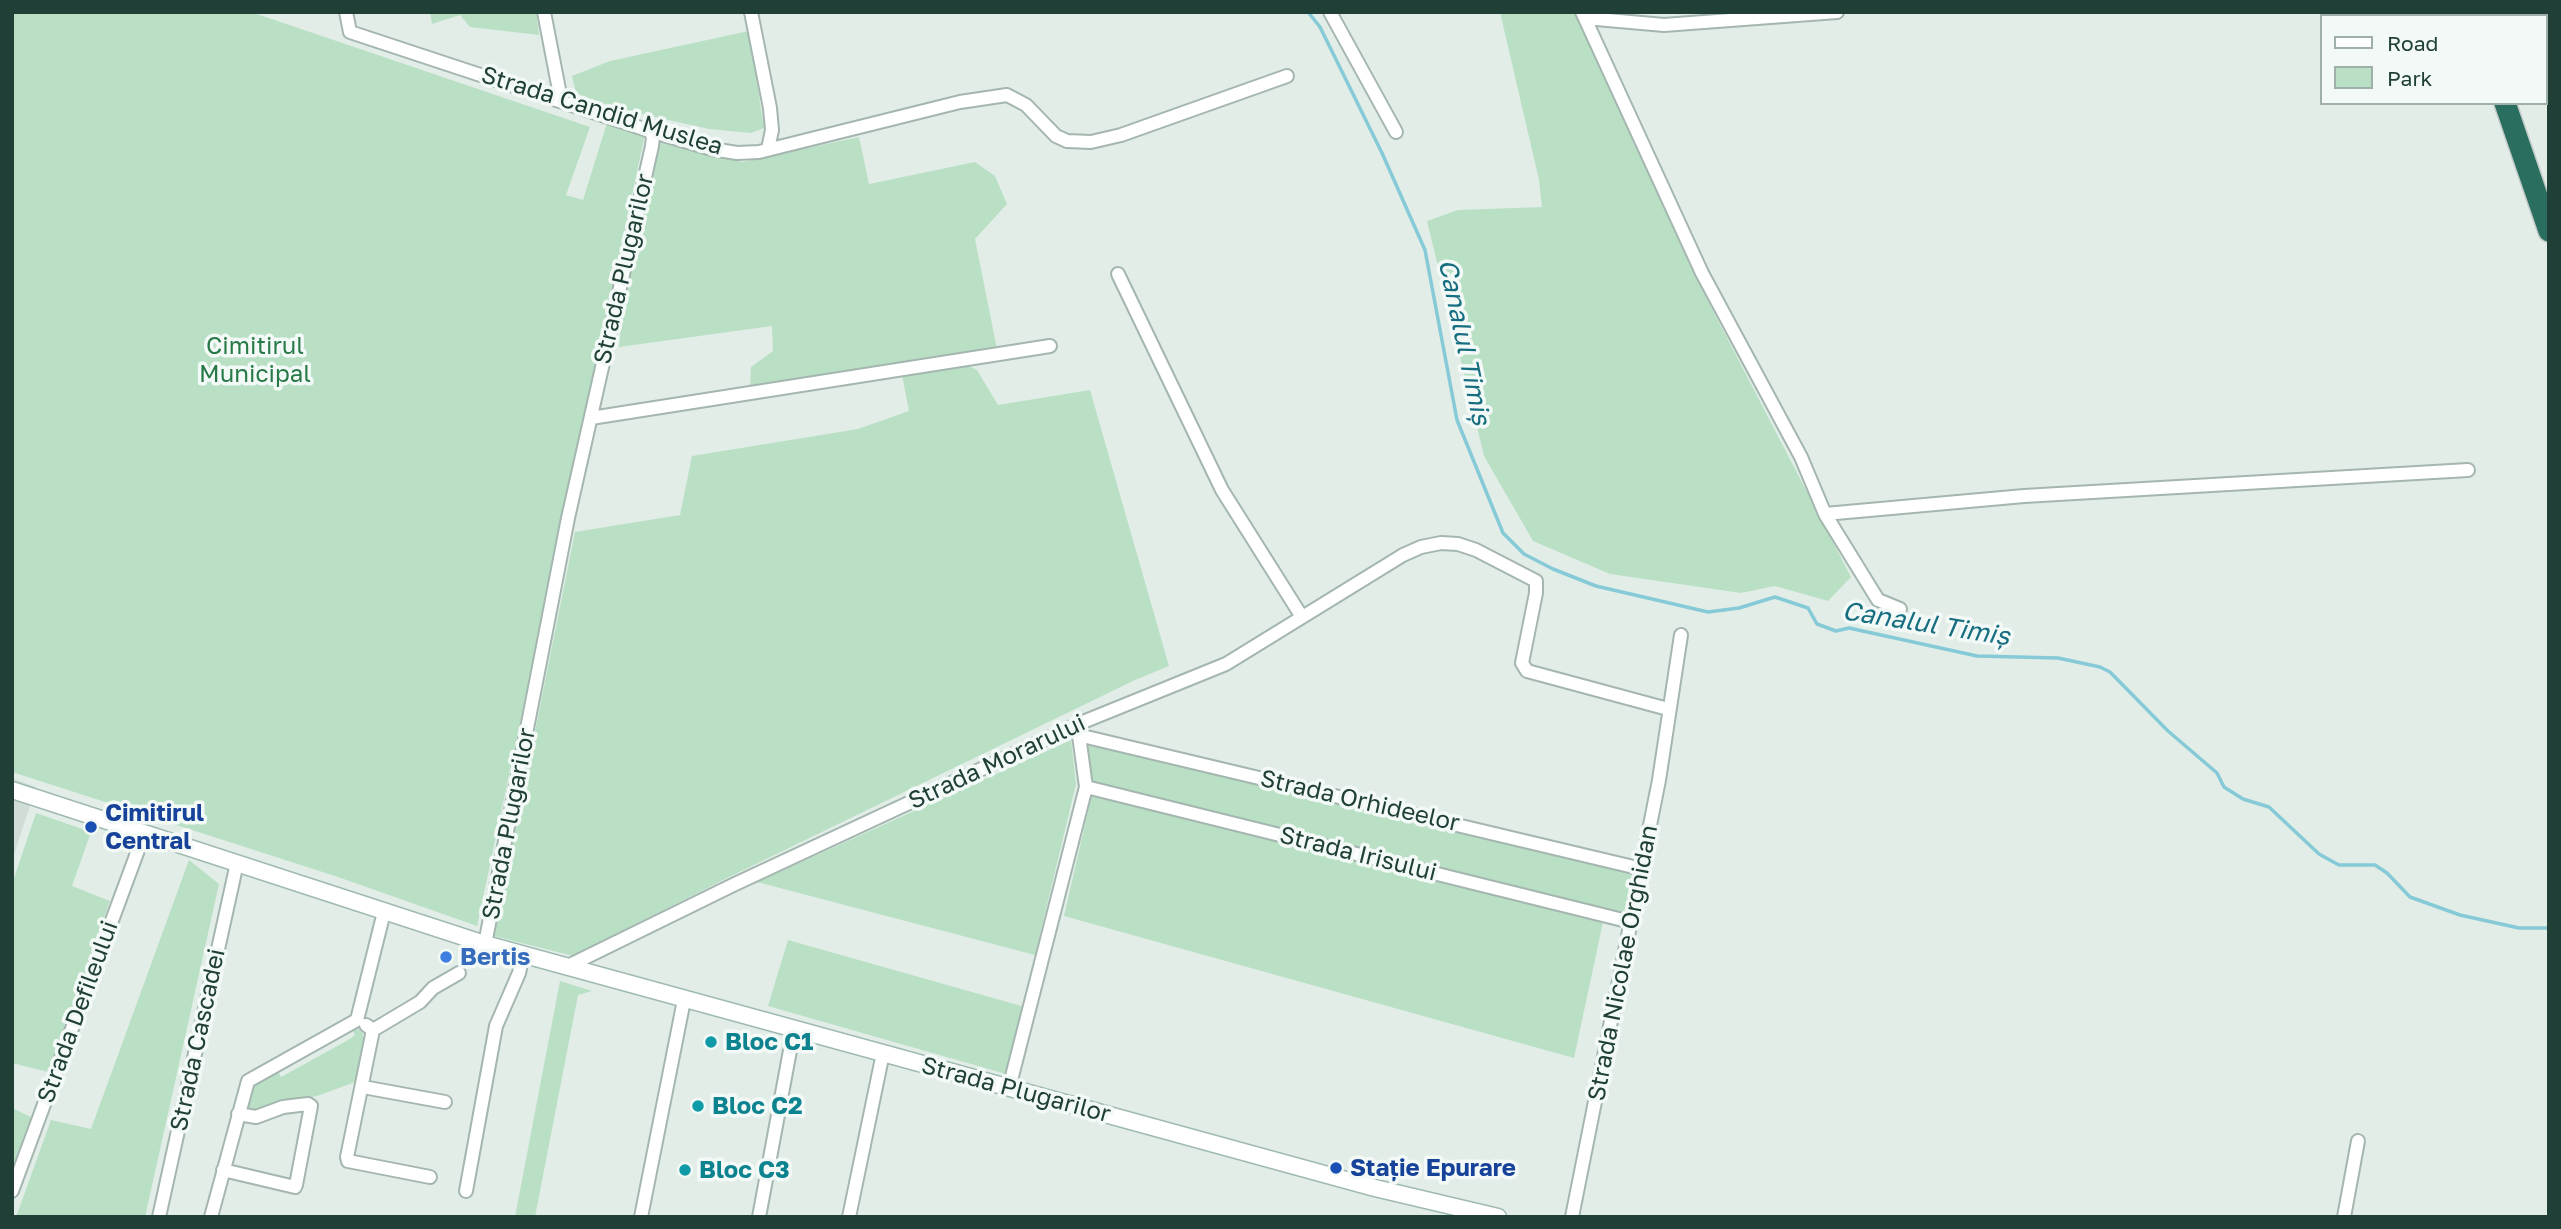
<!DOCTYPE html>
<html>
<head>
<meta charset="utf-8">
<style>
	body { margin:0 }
	#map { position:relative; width:2561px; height:1229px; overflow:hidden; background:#e2ede8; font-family:"Golos Text",sans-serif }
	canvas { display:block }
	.frame { position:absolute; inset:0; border:14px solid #204037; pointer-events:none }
	.legend { position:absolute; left:2320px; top:14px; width:228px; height:91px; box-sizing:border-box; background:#f3f9f6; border:2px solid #9fafaa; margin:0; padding:9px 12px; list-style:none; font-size:21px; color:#204037 }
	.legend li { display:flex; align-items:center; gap:14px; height:35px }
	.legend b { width:35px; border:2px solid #9fafaa }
</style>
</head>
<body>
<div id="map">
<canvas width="2561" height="1229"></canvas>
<div class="frame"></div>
<ul class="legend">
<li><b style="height:9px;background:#fff"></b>Road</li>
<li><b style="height:19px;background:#b9e0c4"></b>Park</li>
</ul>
</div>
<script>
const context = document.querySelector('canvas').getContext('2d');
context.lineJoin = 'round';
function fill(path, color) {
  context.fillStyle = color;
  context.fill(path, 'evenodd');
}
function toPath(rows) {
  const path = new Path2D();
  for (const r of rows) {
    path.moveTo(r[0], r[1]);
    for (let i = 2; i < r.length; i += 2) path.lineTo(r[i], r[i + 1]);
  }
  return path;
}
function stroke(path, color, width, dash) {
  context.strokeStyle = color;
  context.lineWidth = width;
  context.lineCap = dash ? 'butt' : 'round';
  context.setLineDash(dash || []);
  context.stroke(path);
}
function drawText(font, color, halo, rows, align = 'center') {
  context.font = font + ' "Golos Text",sans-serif';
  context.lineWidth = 7;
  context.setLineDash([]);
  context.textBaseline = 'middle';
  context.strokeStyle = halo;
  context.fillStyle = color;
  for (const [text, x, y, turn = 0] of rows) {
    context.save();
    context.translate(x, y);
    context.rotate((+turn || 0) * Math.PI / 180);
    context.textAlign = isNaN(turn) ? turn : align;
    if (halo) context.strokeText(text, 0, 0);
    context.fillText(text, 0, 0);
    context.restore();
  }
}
const built = toPath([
	[12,778,36,787,12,861]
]);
const green = toPath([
	[12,12,251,12,590,127,566,195,583,200,607,123,645,134,477,926,338,877,12,772],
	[430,12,536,12,539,35,470,27,460,15,432,24],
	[1500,12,1576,12,1695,276,1851,577,1828,601,1775,586,1741,593,1610,574,1533,541,1484,456,1427,221,1458,210,1542,207,1539,180],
	[749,31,764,128,751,133,709,129,615,108,576,93,572,76,610,61],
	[859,137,869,184,975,162,995,176,1007,204,975,239,998,354,963,363,977,370,998,405,1090,390,1169,666,1135,680,723,880,573,956,494,936,575,532,680,515,692,456,858,429,909,411,901,370,750,388,751,367,773,351,772,326,619,347,624,293,640,239,651,186,658,139,743,162],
	[1071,740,1076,784,1035,955,757,882],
	[1083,741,1634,874,1626,917,1603,922,1574,1058,1064,916,1092,794],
	[36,813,91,832,72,886,110,901,48,1072,12,1063,12,884],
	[189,860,219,884,145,1217,16,1217,51,1120,91,1129],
	[788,940,1025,1007,1006,1074,768,1006],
	[560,981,592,991,578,995,535,1217,515,1217],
	[351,1027,362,1031,366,1047,358,1081,320,1095,245,1114,252,1080,276,1068,281,1077,350,1039,355,1035],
	[12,1108,31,1117,12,1168]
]);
const stream = toPath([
	[1308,12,1320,27,1382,153,1425,250,1457,420,1503,533,1524,554,1553,569,1596,586,1708,612,1739,608,1775,597,1808,608,1817,624,1836,631,1849,628,1977,656,2058,658,2100,667,2110,672,2168,731,2217,773,2224,787,2243,799,2269,807,2319,854,2339,865,2375,865,2387,873,2410,897,2460,915,2519,928,2549,928]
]);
const street = toPath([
	[346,12,350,32,650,131,712,149,737,153,759,152,960,102,1007,95,1026,105,1056,136,1067,141,1091,142,1121,135,1287,76],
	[544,12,561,100],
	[751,12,770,108,772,130,768,149],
	[1330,12,1396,132],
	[1582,12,1702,273,1801,457,1825,514,1878,600,1900,609],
	[1585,18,1664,25,1837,12],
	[1118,274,1222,490,1302,617],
	[591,418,1050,346],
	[1825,514,2024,496,2468,470],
	[1078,735,1642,869],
	[1086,787,1631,922],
	[485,944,568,518,652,146,653,137,650,131],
	[566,967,733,885,1078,724,1226,664,1403,555,1421,547,1441,543,1458,544,1476,550,1536,581,1536,593,1522,663,1527,671,1668,709],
	[366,1025,373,1030,420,1002,433,988,459,973],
	[373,1030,347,1157,348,1161,430,1177],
	[363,1087,445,1102],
	[1009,1088,1086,787,1078,728],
	[223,1170,295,1187,296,1185,311,1106,308,1104,283,1107,256,1117,238,1114],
	[12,1191,144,834],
	[466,1191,496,1026,519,973,523,955],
	[159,1217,237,863],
	[211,1217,248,1081,357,1020,384,912],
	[641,1217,684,1000],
	[759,1217,794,1029],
	[849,1217,883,1053],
	[1572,1217,1659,780,1681,635],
	[2344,1217,2358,1141]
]);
const secondary = toPath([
	[12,790,485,944,1375,1188,1498,1217]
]);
const highway = toPath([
	[2473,12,2474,16],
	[2505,103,2549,231]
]);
const markers = [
	[91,827,7,"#1a4fb4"],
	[446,957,7,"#3f7fe0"],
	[711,1042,7,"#0f9aa8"],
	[698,1106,7,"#0f9aa8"],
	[1336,1168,7,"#1a4fb4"],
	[685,1170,7,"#0f9aa8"]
];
const streetNames = [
	["Strada Candid Muslea",602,111,17],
	["Strada Plugarilor",624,269,-77],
	["Strada Morarului",997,762,-25],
	["Strada Orhideelor",1360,801,13],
	["Strada Plugarilor",509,824,-79],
	["Strada Irisului",1358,854,14],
	["Strada Nicolae Orghidan",1623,963,-79],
	["Strada Defileului",78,1012,-70],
	["Strada Cascadei",198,1040,-78],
	["Strada Plugarilor",1016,1090,15]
];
const parkNames = [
	["Cimitirul",255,346],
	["Municipal",255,374]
];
const transitNames = [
	["Cimitirul",105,813],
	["Central",105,841],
	["Stație Epurare",1350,1168]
];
const shopNames = [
	["Bertis",460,957]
];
const cultureNames = [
	["Bloc C1",725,1042],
	["Bloc C2",712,1106],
	["Bloc C3",699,1170]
];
const waterNames = [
	["Canalul Timiș",1464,342,78],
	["Canalul Timiș",1926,624,9]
];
fill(built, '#d0ddd7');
fill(green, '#b9e0c4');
stroke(stream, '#85cad6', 3.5);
stroke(street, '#a4b6af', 16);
stroke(secondary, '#9fbab0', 19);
stroke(highway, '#c1cac7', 24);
stroke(street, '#fff', 12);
stroke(secondary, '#fff', 16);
stroke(highway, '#2a6e60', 21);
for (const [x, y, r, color] of markers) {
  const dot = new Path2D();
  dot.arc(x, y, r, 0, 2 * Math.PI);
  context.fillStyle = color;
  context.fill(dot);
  stroke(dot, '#f3f9f6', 2.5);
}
drawText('24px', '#204037', '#f3f9f6', streetNames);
drawText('24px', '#277a47', '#f3f9f6', parkNames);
drawText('bold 24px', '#164399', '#f3f9f6', transitNames, 'left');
drawText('bold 24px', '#366cbe', '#f3f9f6', shopNames, 'left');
drawText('bold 24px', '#0d838f', '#f3f9f6', cultureNames, 'left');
drawText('italic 26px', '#166e80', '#f3f9f6', waterNames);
</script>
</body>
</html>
